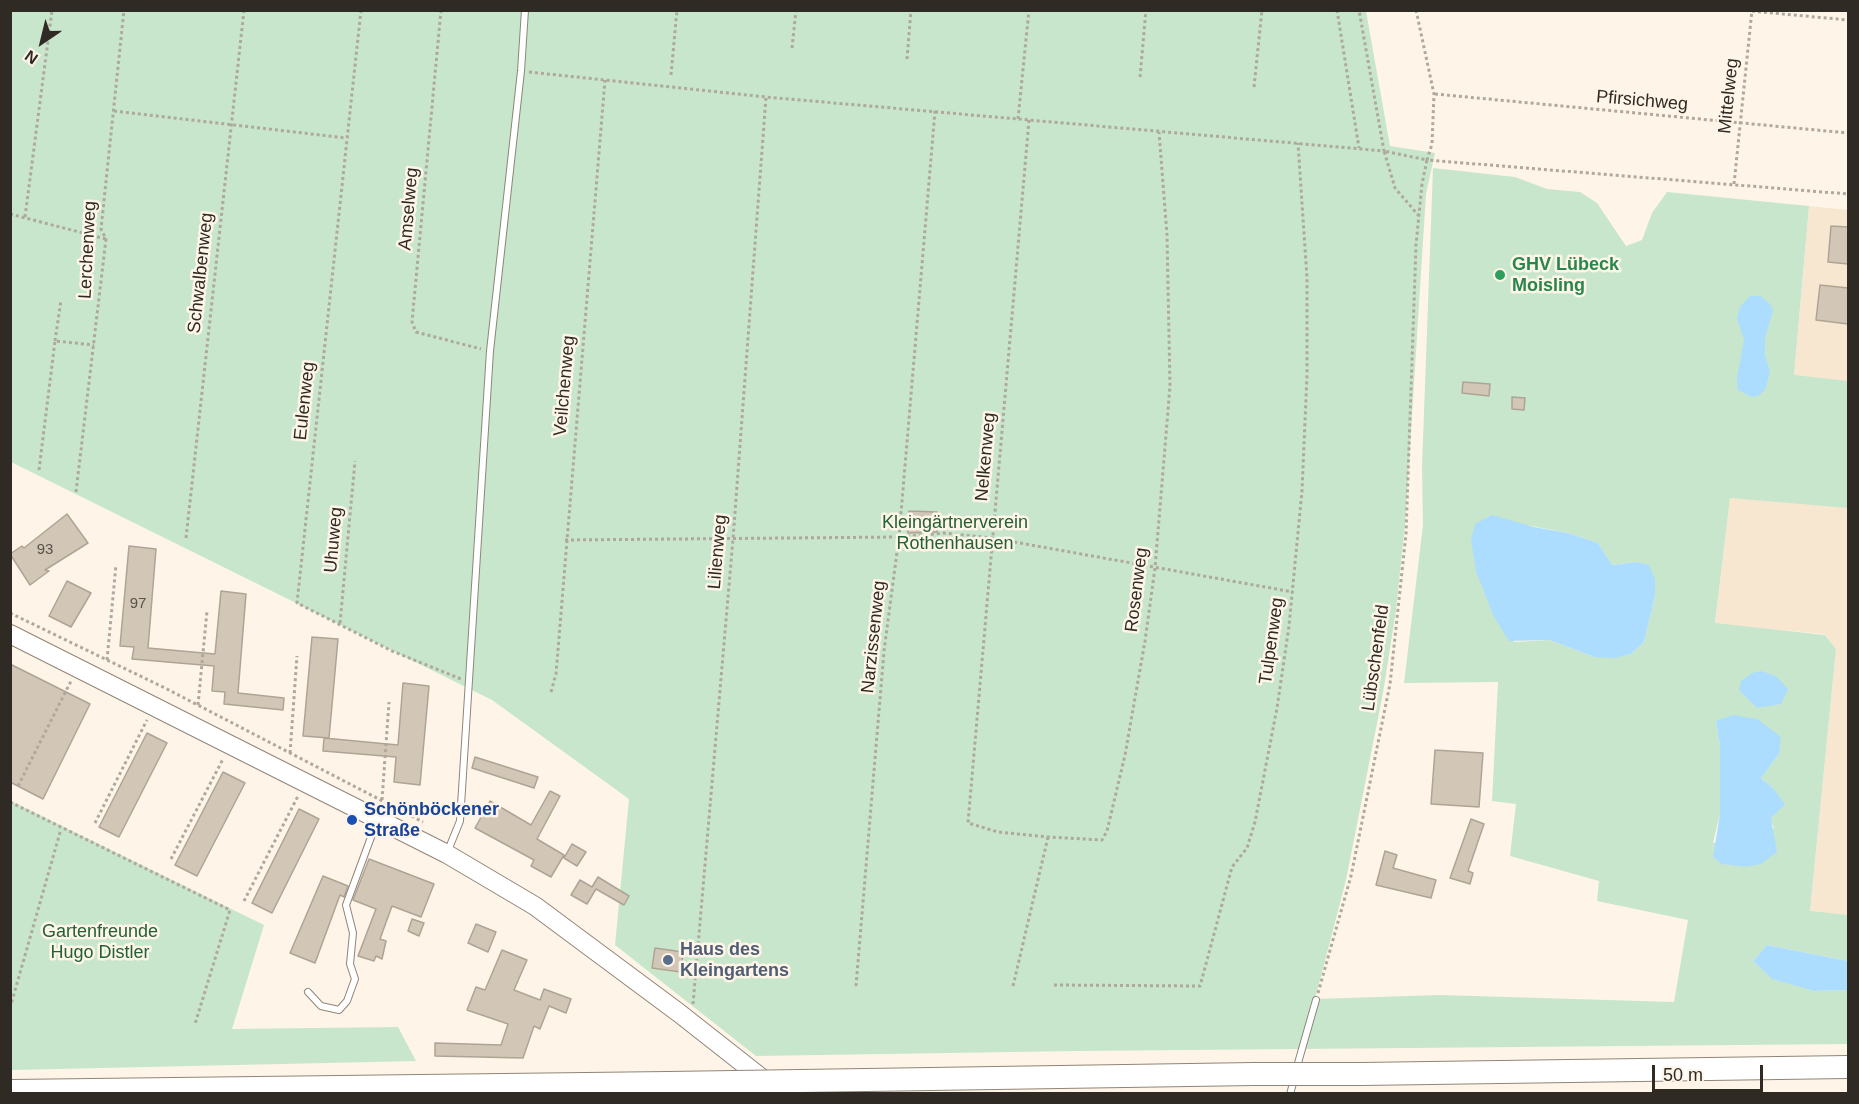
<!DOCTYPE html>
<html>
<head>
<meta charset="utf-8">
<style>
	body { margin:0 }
	#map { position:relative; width:1859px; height:1104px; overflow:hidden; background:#fef5e8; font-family:Helvetica,sans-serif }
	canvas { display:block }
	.frame { position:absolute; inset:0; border:12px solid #2f2b24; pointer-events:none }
	.north { position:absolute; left:12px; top:12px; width:60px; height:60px; -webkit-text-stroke:4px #fef5e8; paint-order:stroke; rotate:215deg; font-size:16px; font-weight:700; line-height:24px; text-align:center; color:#2f2b24 }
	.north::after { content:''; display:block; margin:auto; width:21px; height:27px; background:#2f2b24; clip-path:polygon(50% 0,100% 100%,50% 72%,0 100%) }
	.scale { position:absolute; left:1652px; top:1065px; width:111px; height:27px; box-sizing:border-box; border:3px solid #2f2b24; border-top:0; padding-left:8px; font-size:18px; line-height:21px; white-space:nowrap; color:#2f2b24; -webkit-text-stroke:4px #fef5e8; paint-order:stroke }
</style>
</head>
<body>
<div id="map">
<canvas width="1859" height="1104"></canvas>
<div class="frame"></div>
<div class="north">N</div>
<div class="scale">50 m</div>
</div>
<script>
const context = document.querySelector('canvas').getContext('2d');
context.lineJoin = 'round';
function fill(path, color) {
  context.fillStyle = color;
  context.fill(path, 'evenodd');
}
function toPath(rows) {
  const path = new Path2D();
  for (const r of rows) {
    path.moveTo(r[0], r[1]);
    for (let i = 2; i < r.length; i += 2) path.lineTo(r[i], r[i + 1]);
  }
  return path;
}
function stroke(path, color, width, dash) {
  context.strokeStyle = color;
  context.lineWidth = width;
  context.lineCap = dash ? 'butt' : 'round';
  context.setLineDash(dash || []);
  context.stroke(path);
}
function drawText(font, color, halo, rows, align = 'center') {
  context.font = font + ' Helvetica,sans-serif';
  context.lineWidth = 5;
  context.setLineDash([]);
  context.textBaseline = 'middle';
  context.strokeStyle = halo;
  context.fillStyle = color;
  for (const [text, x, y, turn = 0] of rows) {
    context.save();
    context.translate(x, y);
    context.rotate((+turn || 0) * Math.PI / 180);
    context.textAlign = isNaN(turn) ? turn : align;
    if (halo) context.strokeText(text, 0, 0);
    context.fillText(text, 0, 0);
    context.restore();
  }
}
const built = toPath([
	[1809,206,1848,210,1848,915,1810,912,1836,649,1825,634,1715,624,1730,498,1783,501]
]);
const green = toPath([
	[10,11,1366,11,1390,146,1435,153,1426,194,1405,525,1396,610,1383,693,1346,880,1315,999,1440,995,1674,1002,1688,920,1597,901,1599,881,1510,856,1516,804,1492,801,1498,682,1404,683,1423,525,1422,467,1433,168,1515,177,1547,189,1580,192,1597,203,1626,246,1642,240,1652,213,1667,192,1809,206,1794,375,1848,381,1848,508,1730,498,1715,623,1825,635,1836,649,1810,911,1848,915,1848,961,1767,945,1753,961,1773,979,1814,991,1848,990,1848,1044,1077,1051,756,1056,615,945,629,799,492,700,11,462],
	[1516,523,1568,533,1598,543,1612,565,1636,562,1655,596,1644,642,1631,654,1594,657,1550,640,1514,642],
	[1716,721,1779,754,1761,778,1772,787,1770,818,1774,828,1713,843,1720,814,1720,746],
	[11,801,264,925,232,1029,398,1027,416,1061,11,1070]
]);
const water = toPath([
	[1750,296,1760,296,1769,303,1773,310,1765,338,1765,355,1770,372,1767,383,1765,390,1758,396,1751,397,1738,390,1737,377,1744,340,1737,318,1740,307],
	[1492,515,1534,527,1568,533,1598,543,1612,565,1636,562,1649,565,1655,579,1655,596,1644,642,1631,654,1615,658,1594,657,1550,640,1509,641,1493,615,1476,571,1471,540,1475,524],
	[1761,671,1776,676,1788,689,1781,704,1757,708,1739,690,1741,681,1752,673],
	[1733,715,1757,719,1781,737,1779,754,1761,778,1772,787,1785,804,1771,818,1777,852,1761,864,1746,867,1722,864,1713,857,1720,814,1720,746,1716,721],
	[1767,945,1848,961,1848,990,1814,991,1772,979,1753,961]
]);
const building = toPath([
	[1831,226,1848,227,1848,264,1828,262,1831,226],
	[1820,285,1848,288,1848,324,1816,320,1820,285],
	[1463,382,1490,384,1489,396,1462,393,1463,382],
	[1512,397,1525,398,1524,410,1512,409,1512,397],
	[909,511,937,512,937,532,908,533,909,511],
	[67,514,88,543,45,570,49,571,30,585,10,554,22,546,24,548,67,514],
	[129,546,156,549,148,648,215,654,221,591,246,594,238,693,284,698,283,710,224,704,225,692,212,691,214,666,132,659,134,647,120,646,129,546],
	[67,581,91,593,71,627,49,616,67,581],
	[312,637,338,639,329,738,303,736,312,637],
	[10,664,90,704,43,799,10,782,10,664],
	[403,683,429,686,420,785,394,782,396,757,323,751,324,738,398,745,403,683],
	[147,733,167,743,119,837,99,827,147,733],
	[1435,750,1483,753,1479,807,1431,804,1435,750],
	[475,757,538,777,534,788,472,768,475,757],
	[223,772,245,783,197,876,175,865,223,772],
	[550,791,560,796,537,839,564,855,551,877,531,866,534,860,475,828,490,801,531,825,550,791],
	[299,809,319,819,272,913,252,903,299,809],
	[1471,819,1484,824,1468,871,1473,873,1470,884,1450,878,1471,819],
	[572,844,586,852,577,866,564,858,572,844],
	[1385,851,1397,855,1393,868,1436,880,1431,898,1376,885,1385,851],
	[369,859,434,884,421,917,392,906,380,939,386,941,382,959,376,956,374,961,358,956,376,909,353,900,369,859],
	[323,876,348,886,344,897,340,895,315,963,290,953,323,876],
	[598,877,629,896,624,905,596,889,587,904,571,895,580,880,592,887,598,877],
	[412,919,424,923,419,936,408,931,412,919],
	[476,924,496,932,488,952,468,943,476,924],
	[655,948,683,952,681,972,652,968,655,948],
	[502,950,527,960,514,990,540,1000,544,989,571,999,566,1013,549,1006,540,1029,534,1026,523,1058,435,1056,435,1043,501,1045,508,1024,467,1010,476,987,485,990,502,950]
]);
const path = toPath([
	[361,10,297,603,392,651,461,679],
	[441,10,412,322,416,332,481,349],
	[1337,10,1359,148],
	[1416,10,1434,94,1432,144,1427,160,1848,194],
	[1740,10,1848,20],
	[792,48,796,10],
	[907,59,911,10],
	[529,72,766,97,1384,151,1359,10],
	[671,75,677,10],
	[1140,77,1146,10],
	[1254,87,1262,10],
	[1435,94,1848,133],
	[114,111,346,138],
	[1018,119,1029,10],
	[1029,120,968,823,998,832,1048,837,1102,840,1107,831,1125,755,1145,641,1155,568,1170,386,1167,235,1159,132],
	[1734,184,1752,10],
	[10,214,106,239],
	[25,217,52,10],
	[55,341,61,300],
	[39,470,55,341,94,345],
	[76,492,106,239,101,229,124,10],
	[186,538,244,10],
	[565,540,899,537,944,533,992,538,1293,592],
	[10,613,165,688,423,822],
	[340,623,355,461],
	[107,660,116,565],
	[551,692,556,674,605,80],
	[198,705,207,611],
	[290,753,297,656],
	[18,786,71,681],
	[382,800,389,702],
	[10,802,230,910,195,1024],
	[95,823,147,720],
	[171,859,223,759],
	[244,901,298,796],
	[1054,985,1200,986,1232,867,1247,848,1255,822,1277,708,1289,626,1302,491,1307,375,1307,278,1298,143],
	[856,986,884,651,899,537,935,111],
	[1013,986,1048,837],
	[1318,993,1351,876,1390,684,1406,534,1416,245,1422,184,1427,160,1384,151,1395,188,1419,216],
	[693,1004,733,539,766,97],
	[10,1008,61,829]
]);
const lane = toPath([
	[447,853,460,821,490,351,521,71,525,10],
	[308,992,321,1006,339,1010,347,1001,355,979,350,964,353,933,346,905,377,821],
	[1296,1070,1316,1000],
	[1290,1094,1294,1080]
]);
const secondary = toPath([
	[10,634,447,854,535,906,679,1013,782,1094]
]);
const highway = toPath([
	[1361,1074,1848,1067],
	[866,1080,1254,1074],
	[10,1091,668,1083]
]);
const highwayBridge = toPath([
	[1254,1074,1361,1074],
	[668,1083,866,1080]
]);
const markers = [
	[1500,275,6,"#2e9e5b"],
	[352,820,6,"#1a4fb4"],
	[668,960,6,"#5c6f8a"]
];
const numberNames = [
	["93",45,550],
	["97",138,604]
];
const streetNames = [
	["Mittelweg",1729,96,-84],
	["Pfirsichweg",1642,101,5],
	["Amselweg",409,209,-85],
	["Lerchenweg",88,250,-87],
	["Schwalbenweg",201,273,-84],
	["Veilchenweg",565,386,-85],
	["Eulenweg",305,401,-84],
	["Nelkenweg",986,457,-85],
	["Uhuweg",334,540,-85],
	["Lilienweg",718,552,-85],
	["Rosenweg",1137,590,-83],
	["Narzissenweg",874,637,-84],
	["Tulpenweg",1272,641,-82],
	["Lübschenfeld",1376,658,-82]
];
const leisureNames = [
	["GHV Lübeck",1512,265],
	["Moisling",1512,286]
];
const parkNames = [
	["Kleingärtnerverein",955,523],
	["Rothenhausen",955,544],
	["Gartenfreunde",100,932],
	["Hugo Distler",100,953]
];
const transitNames = [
	["Schönböckener",364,810],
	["Straße",364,831]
];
const serviceNames = [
	["Haus des",680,950],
	["Kleingartens",680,971]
];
fill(built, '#f7e7d0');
fill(green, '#c7e6cc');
fill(water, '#adddfe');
fill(building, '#d2c7b7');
stroke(building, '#afa494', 1.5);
stroke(lane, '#908577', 8);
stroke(secondary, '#908577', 20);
stroke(highway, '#908577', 24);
stroke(path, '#afa89d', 3, [3, 3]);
stroke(lane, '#fff', 6);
stroke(secondary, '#fff', 18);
stroke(highway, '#fff', 22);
stroke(highwayBridge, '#908577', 24, []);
stroke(highwayBridge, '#fff', 22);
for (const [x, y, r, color] of markers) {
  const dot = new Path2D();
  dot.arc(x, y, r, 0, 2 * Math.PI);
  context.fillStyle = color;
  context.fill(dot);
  stroke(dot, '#fef5e8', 2);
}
drawText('15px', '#585249', null, numberNames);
drawText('18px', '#2f2b24', '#fef5e8', streetNames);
drawText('bold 18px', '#27864d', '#fef5e8', leisureNames, 'left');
drawText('18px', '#216134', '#fef5e8', parkNames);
drawText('bold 18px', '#164399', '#fef5e8', transitNames, 'left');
drawText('bold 18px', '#4e5e75', '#fef5e8', serviceNames, 'left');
</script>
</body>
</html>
